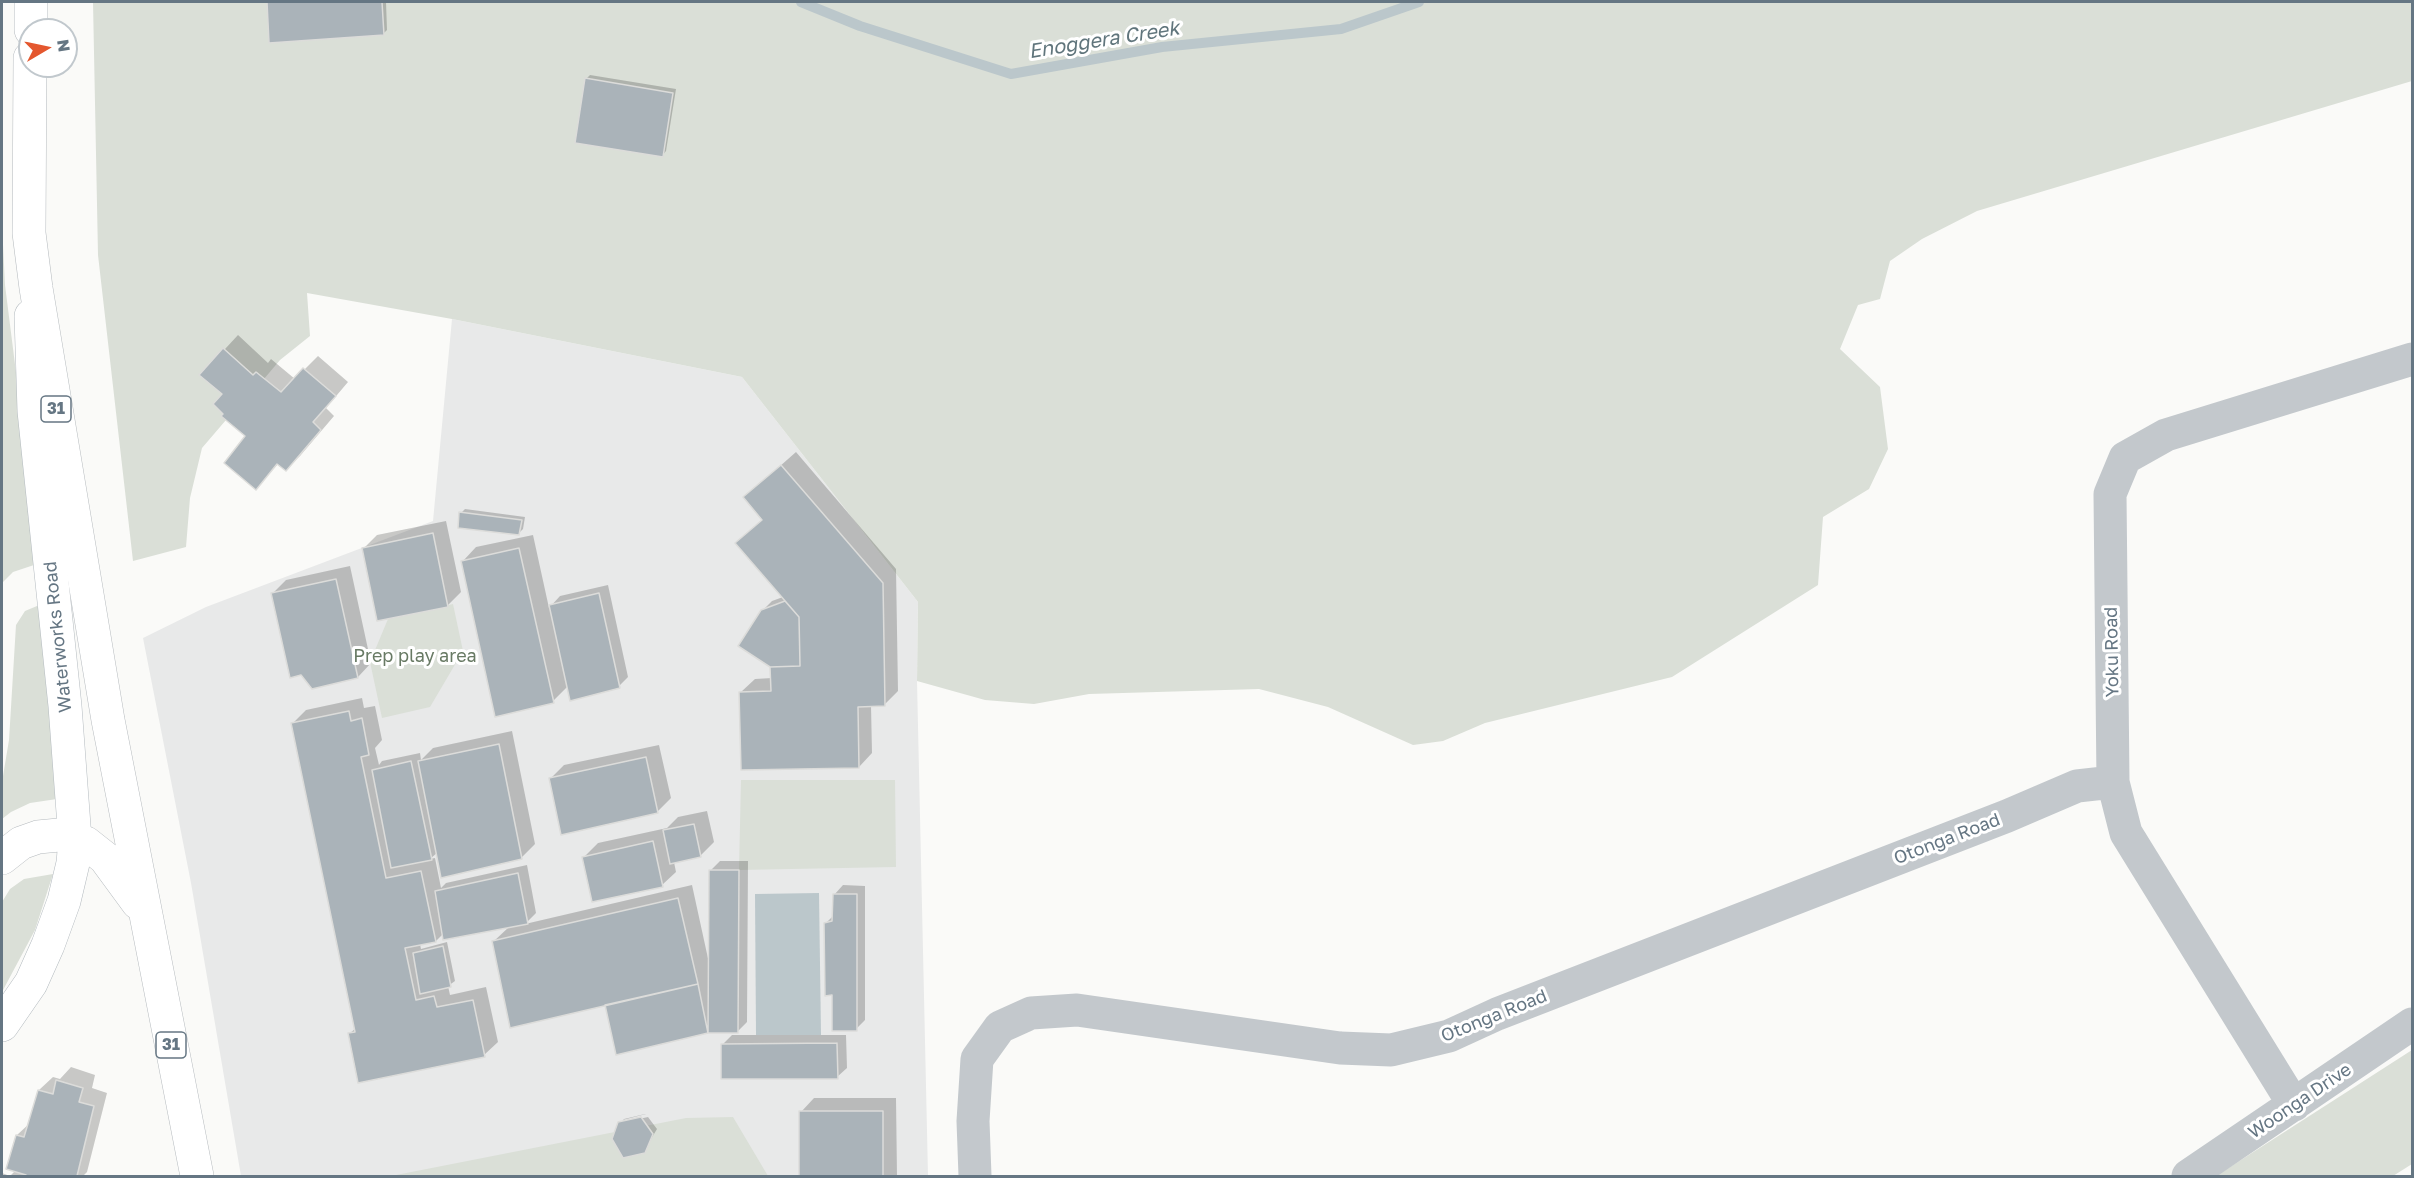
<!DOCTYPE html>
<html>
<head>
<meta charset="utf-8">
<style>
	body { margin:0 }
	#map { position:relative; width:2414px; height:1178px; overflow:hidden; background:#fafaf8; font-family:"Golos Text",sans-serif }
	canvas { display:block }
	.frame { position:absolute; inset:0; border:3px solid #657683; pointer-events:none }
	.north { position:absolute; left:18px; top:18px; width:60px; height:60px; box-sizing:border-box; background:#fff; border:2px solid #c1c8cd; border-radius:50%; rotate:81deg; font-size:16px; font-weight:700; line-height:24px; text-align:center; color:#657683 }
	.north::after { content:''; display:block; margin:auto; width:21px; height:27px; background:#e4572e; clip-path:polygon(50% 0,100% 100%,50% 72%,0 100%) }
</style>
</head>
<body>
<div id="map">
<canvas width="2414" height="1178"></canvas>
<div class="frame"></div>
<div class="north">N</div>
</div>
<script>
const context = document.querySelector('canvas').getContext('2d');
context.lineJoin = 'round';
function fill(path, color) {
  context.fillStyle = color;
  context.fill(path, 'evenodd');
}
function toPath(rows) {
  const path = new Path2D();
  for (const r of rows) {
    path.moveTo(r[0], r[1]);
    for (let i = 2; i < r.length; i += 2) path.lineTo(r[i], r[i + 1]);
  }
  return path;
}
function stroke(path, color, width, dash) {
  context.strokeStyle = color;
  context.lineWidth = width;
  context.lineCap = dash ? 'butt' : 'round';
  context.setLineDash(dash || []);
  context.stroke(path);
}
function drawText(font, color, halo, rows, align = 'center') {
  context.font = font + ' "Golos Text",sans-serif';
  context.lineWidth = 6;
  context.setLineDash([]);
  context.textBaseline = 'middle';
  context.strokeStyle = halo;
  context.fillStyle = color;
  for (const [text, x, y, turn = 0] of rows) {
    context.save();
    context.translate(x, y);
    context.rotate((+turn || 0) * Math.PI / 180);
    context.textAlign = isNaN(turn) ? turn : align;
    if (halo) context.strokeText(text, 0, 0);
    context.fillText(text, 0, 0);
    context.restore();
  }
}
const built = toPath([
	[452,319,742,377,918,602,917,681,928,1176,241,1176,191,883,143,638,206,607,433,521]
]);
const green = toPath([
	[93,2,2412,2,2412,81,1977,211,1922,239,1890,261,1880,299,1858,305,1840,349,1880,387,1888,449,1869,489,1823,517,1818,585,1672,677,1485,723,1443,741,1413,745,1328,707,1259,689,1089,694,1034,704,985,700,917,681,918,602,742,377,452,319,307,293,310,336,280,360,264,379,257,372,253,375,223,348,199,375,222,394,213,404,223,414,226,420,202,448,190,498,186,547,133,561,98,255],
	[2,224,5,285,40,563,13,572,2,583],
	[453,604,463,651,430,707,382,718,370,662,388,619],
	[37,606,41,609,57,799,30,803,11,812,2,819,2,782,9,740,16,625,25,611],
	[741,780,895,780,896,867,739,870],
	[53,874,35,930,2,992,2,902,10,889,24,879],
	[2412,1050,2412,1164,2393,1176,2216,1176],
	[733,1117,768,1176,391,1176,686,1118]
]);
const water = toPath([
	[819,893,821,1035,756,1035,755,894]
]);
const shadow = toPath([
	[268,2,386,2,387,30,383,34,271,41],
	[590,75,676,89,666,151,662,156,586,79],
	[238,335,268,363,271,359,295,379,318,356,348,382,326,408,334,416,300,456,286,469,279,463,256,488,247,436,224,393,201,375],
	[796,452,896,569,898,691,884,705,871,705,872,753,859,767,741,692,755,679,772,678,762,611,772,601,783,597,737,543,763,519,745,497],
	[465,509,525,517,523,529,519,533,461,513],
	[446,521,461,592,447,606,364,548,377,535],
	[533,535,549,608,560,596,608,585,628,677,619,686,568,686,553,701,463,561,476,547],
	[350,566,371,663,358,677,272,594,286,580],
	[362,698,364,708,375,706,382,740,375,748,379,765,382,761,420,753,421,760,433,748,512,731,535,844,521,858,438,852,430,859,435,858,441,888,446,883,527,865,536,913,525,924,692,885,709,963,711,870,720,861,748,861,747,1022,738,1031,710,1031,617,1053,607,1003,493,942,510,926,444,933,436,941,420,944,421,949,447,942,455,981,448,986,450,995,486,987,498,1042,484,1055,349,1034,356,1028,292,724,306,710],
	[659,745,671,798,657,812,551,778,564,765],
	[707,811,714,842,700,856,674,862,676,872,662,885,584,857,598,843,667,828,678,817],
	[843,885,865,886,865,1020,856,1029,834,993,826,923,834,915,834,895],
	[732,1035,846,1035,847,1068,837,1077,723,1044],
	[71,1067,95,1075,92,1088,107,1093,87,1172,83,1176,2,1176,2,1173,10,1176,16,1170,17,1135,30,1123,39,1090,53,1077,60,1079],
	[814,1098,896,1098,897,1176,800,1176,801,1112],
	[645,1114,646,1114,623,1120,624,1119],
	[648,1117,657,1129,644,1151,620,1123]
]);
const stream = toPath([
	[801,2,860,26,1011,74,1162,47,1341,29,1419,2]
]);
const building = toPath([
	[267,2,382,2,384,35,269,43,267,2],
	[585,78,673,93,663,157,575,143,585,78],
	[223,348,253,375,256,372,281,392,303,368,336,396,313,422,321,430,286,471,277,464,256,490,224,463,245,436,221,416,223,414,213,404,222,394,199,375,223,348],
	[781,465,883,583,885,706,858,707,859,768,741,770,739,692,771,691,770,667,800,666,799,617,735,543,762,520,743,497,781,465],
	[459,512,522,520,519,535,458,528,459,512],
	[433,533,448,607,377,621,362,548,433,533],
	[519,548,554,703,495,717,461,561,519,548],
	[336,579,358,678,312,689,301,675,290,678,271,593,336,579],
	[599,593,620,688,570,701,549,605,599,593],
	[785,601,799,617,800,666,770,667,738,646,761,610,785,601],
	[349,711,351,721,362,718,369,755,361,757,386,878,421,871,436,942,405,948,416,1000,434,996,437,1007,473,1000,485,1057,358,1083,348,1033,355,1032,291,723,349,711],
	[499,744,522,859,441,878,418,761,499,744],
	[646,757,658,813,561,835,549,778,646,757],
	[411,761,432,860,391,868,372,770,411,761],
	[694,824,701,857,670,864,663,830,694,824],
	[653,841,663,887,592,902,582,857,653,841],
	[709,870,739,870,738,1033,708,1033,709,870],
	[518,873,528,924,443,940,435,891,518,873],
	[833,894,857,894,857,1031,832,1031,832,995,825,996,824,923,832,921,833,894],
	[678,898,698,984,510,1028,492,941,678,898],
	[443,946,451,987,420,994,413,953,443,946],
	[698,984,708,1033,616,1055,605,1005,698,984],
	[837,1043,838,1079,721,1079,721,1044,837,1043],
	[56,1080,83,1088,79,1102,94,1106,77,1176,25,1176,26,1175,6,1169,16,1135,24,1137,38,1090,53,1094,56,1080],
	[799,1111,883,1111,883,1176,799,1176,799,1111],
	[641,1117,653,1134,645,1153,623,1158,612,1139,618,1122,641,1117]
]);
const minor = toPath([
	[2294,1105,2126,833,2113,782,2110,494,2125,458,2166,435,2412,359],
	[975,1176,973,1121,977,1059,1000,1027,1031,1013,1077,1010,1340,1048,1391,1050,1449,1036,1497,1014,2007,816,2077,786,2113,782],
	[2188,1176,2412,1024]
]);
const secondary = toPath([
	[2,1025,31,983,48,945,64,901,73,863,75,839,65,706,34,411,31,316]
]);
const primary = toPath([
	[31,30,31,2],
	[30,58,29,233,36,288,108,720,197,1176],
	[2,858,21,843,38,837,59,835,75,839,86,843,105,858,138,903]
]);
const shields = [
	[56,409,30],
	[171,1045,30]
];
const shieldNames = [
	["31",56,409],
	["31",171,1045]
];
const streetNames = [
	["Waterworks Road",58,637,-96],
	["Yoku Road",2112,652,-91],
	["Otonga Road",1947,839,-21],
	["Otonga Road",1494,1016,-22],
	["Woonga Drive",2300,1101,-34]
];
const parkNames = [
	["Prep play area",415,656]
];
const waterNames = [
	["Enoggera Creek",1104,40,-9]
];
fill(built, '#e8e9e9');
fill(green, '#dadfd7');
fill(water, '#bbc7cb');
fill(shadow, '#0003');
stroke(stream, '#bbc7cb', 10);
fill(building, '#aab3b9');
stroke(building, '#dcdcda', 1.5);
stroke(secondary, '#b3babf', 34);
stroke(primary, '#b5babe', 34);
stroke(minor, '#c3c8cc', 33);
stroke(secondary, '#fff', 33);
stroke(primary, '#fff', 33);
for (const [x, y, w] of shields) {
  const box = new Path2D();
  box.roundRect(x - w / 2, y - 13, w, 26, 4.5);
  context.fillStyle = '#fff';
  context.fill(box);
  stroke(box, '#657683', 1.5);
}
drawText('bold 16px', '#657683', null, shieldNames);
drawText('18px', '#657683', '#fff', streetNames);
drawText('18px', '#687a64', '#fff', parkNames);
drawText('italic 20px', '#60757c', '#fff', waterNames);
</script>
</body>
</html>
